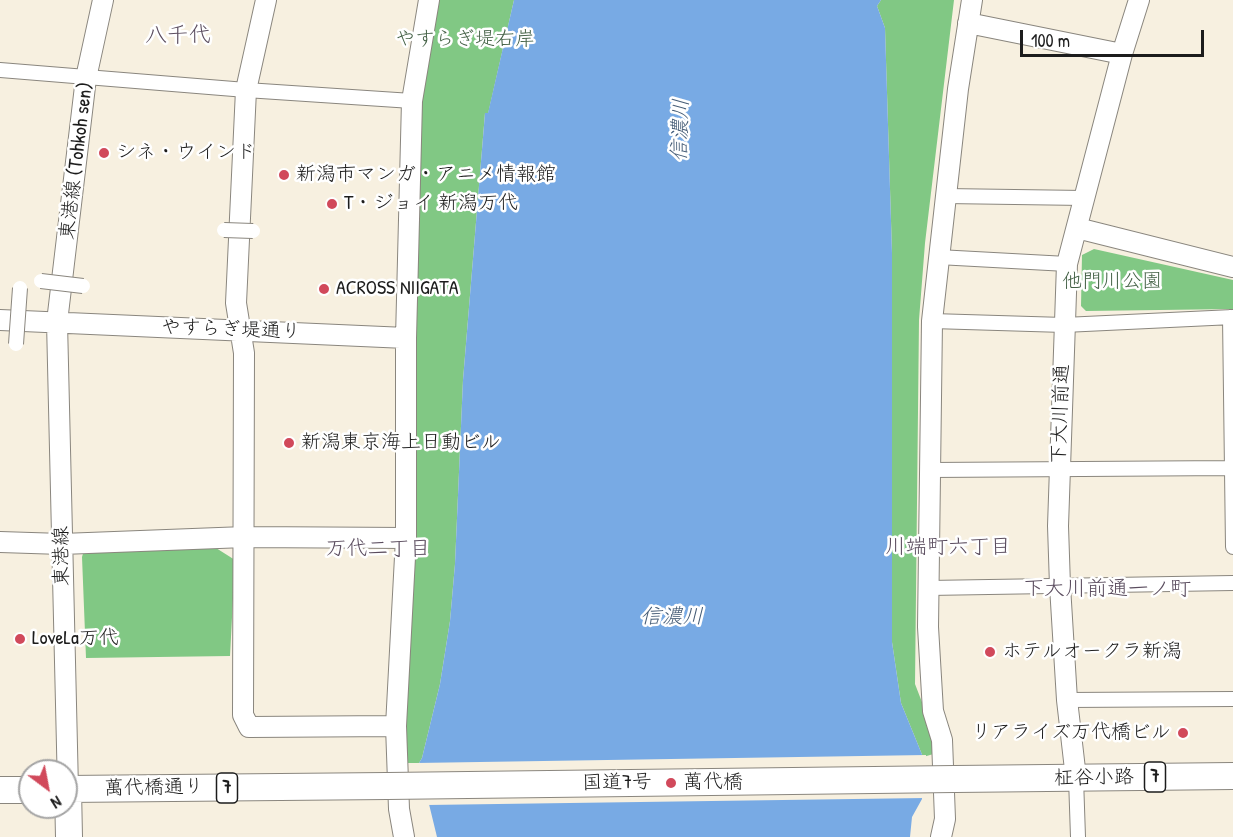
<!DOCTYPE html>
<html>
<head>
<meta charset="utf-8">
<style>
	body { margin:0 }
	#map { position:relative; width:1233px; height:837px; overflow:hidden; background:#f7f0e0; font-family:"Patrick Hand",sans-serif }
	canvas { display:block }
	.north { position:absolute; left:18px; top:759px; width:60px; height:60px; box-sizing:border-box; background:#fff; border:2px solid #a4a4a4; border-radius:50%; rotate:148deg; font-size:16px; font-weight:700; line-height:24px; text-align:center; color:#1c1c1c }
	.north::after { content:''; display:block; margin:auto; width:21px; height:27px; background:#d1495b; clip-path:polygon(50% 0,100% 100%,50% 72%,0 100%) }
	.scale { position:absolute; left:1020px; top:30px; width:184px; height:27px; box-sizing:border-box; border:3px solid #1c1c1c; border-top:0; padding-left:8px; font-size:18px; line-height:21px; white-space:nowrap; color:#1c1c1c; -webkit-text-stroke:4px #fff; paint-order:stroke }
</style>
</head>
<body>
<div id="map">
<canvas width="1233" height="837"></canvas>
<div class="north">N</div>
<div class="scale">100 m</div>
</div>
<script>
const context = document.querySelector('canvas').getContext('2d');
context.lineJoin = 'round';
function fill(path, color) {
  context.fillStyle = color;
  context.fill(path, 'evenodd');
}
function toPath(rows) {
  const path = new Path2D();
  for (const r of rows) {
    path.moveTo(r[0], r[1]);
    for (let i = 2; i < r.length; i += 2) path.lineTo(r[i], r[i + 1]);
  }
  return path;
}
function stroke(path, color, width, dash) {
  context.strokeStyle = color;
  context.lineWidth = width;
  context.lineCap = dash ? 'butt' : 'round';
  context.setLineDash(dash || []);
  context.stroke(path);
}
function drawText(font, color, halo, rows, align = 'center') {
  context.font = font + ' "Patrick Hand","Klee One",sans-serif';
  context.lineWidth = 5;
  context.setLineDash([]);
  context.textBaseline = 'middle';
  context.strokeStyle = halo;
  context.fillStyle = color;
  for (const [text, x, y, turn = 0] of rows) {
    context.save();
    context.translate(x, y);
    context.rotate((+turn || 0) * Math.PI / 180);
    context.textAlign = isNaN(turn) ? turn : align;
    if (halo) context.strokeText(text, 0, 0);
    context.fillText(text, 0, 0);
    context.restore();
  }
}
const green = toPath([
	[434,0,514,0,488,114,485,113,463,380,455,564,450,621,440,684,422,758,419,763,402,763,412,615,417,118],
	[881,0,954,0,925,243,919,320,915,684,925,710,937,753,923,757,901,703,892,642,892,253,885,28,877,6],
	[1094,249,1233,280,1233,309,1086,311,1081,306,1082,255],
	[216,548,235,560,230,656,86,658,82,557,84,550]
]);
const water = toPath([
	[514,0,881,0,877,6,885,28,892,253,892,642,901,703,923,757,922,799,912,817,910,837,437,837,419,763,422,758,440,684,450,621,455,564,463,380,485,113,488,113]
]);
const pier = toPath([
	[926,755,925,798,427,805,416,763]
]);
const street = toPath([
	[0,70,246,90,412,101],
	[945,196,1084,198],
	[938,257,1067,264],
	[1230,317,1233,547],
	[932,321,1064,325,1233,317],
	[930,470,1233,468],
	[928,588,1233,583],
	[1067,700,1233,699],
	[1076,778,1078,837]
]);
const secondary = toPath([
	[266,0,246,90,236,303,244,353,243,715,249,727,396,726],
	[968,23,1122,54],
	[1077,228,1233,267],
	[0,320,406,338],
	[0,542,62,544,245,537,406,538],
	[1076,778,1067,700,1060,586,1058,526,1067,264,1122,54,1139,0],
	[68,789,57,322,86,78,103,0],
	[404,837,399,809,396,726,406,538,406,338,412,101,429,0],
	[941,837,945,819,942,740,933,711,928,627,932,321,958,89,972,0]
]);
const highway = toPath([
	[955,779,1233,776],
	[66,789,387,786],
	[68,789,69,837],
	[0,790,30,790]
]);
const streetBridge = toPath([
	[224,230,253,231],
	[41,281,83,286],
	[16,344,20,288]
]);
const highwayBridge = toPath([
	[387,786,955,779]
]);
const markers = [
	[104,153,6,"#d1495b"],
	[284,175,6,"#d1495b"],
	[332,204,6,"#d1495b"],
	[324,289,6,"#d1495b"],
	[289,443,6,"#d1495b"],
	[20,639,6,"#d1495b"],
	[990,652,6,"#d1495b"],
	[1183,733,6,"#d1495b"],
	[671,783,6,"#d1495b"]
];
const shields = [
	[1155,777,21],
	[227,788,21]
];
const shieldNames = [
	["7",1155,777],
	["7",227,788]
];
const parkNames = [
	["やすらぎ堤右岸",465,40],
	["他門川公園",1112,282]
];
const poiNames = [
	["シネ・ウインド",116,153],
	["新潟市マンガ・アニメ情報館",296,175],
	["T・ジョイ 新潟万代",344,204],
	["ACROSS NIIGATA",336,289],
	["新潟東京海上日動ビル",301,443],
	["LoveLa万代",32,639],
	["ホテルオークラ新潟",1002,652],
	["リアライズ万代橋ビル",1171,733,"right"],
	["萬代橋",683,783]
];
const streetNames = [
	["東港線 (Tohkoh sen)",77,161,-83],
	["やすらぎ堤通り",231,330,2],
	["下大川前通",1061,414,-88],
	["東港線",62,556,-91],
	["柾谷小路",1094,778,-1],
	["国道7号",617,783,-1],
	["萬代橋通り",154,788,-1]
];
const waterNames = [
	["信濃川",681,130,-88],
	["信濃川",672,617]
];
const neighbourhoodNames = [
	["川端町六丁目",948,547],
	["万代二丁目",378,549],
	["下大川前通一ノ町",1107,589]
];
const quarterNames = [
	["八千代",178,36]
];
fill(green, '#81c884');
fill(water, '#78aae4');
fill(pier, '#f7f0e0');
stroke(street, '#8a867e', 16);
stroke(secondary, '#8a867e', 22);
stroke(highway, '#8a867e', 28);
stroke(street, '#fff', 14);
stroke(secondary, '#fff', 20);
stroke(highway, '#fff', 26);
stroke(streetBridge, '#8a867e', 16, []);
stroke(highwayBridge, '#8a867e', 28, []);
stroke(streetBridge, '#fff', 14);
stroke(highwayBridge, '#fff', 26);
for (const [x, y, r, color] of markers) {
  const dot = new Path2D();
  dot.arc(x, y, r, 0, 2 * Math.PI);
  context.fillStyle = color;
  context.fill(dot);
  stroke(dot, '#fff', 2);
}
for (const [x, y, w] of shields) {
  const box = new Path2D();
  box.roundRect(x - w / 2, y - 15, w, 30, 4.5);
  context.fillStyle = '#fff';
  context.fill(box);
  stroke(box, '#1c1c1c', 1.5);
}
drawText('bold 18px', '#1c1c1c', null, shieldNames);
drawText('20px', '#446146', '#fff', parkNames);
drawText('20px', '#1c1c1c', '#fff', poiNames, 'left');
drawText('20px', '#1c1c1c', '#fff', streetNames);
drawText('italic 21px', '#455c76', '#fff', waterNames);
drawText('21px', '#5a4c5e', '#fff', neighbourhoodNames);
drawText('22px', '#5a4c5e', '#fff', quarterNames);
</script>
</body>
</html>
